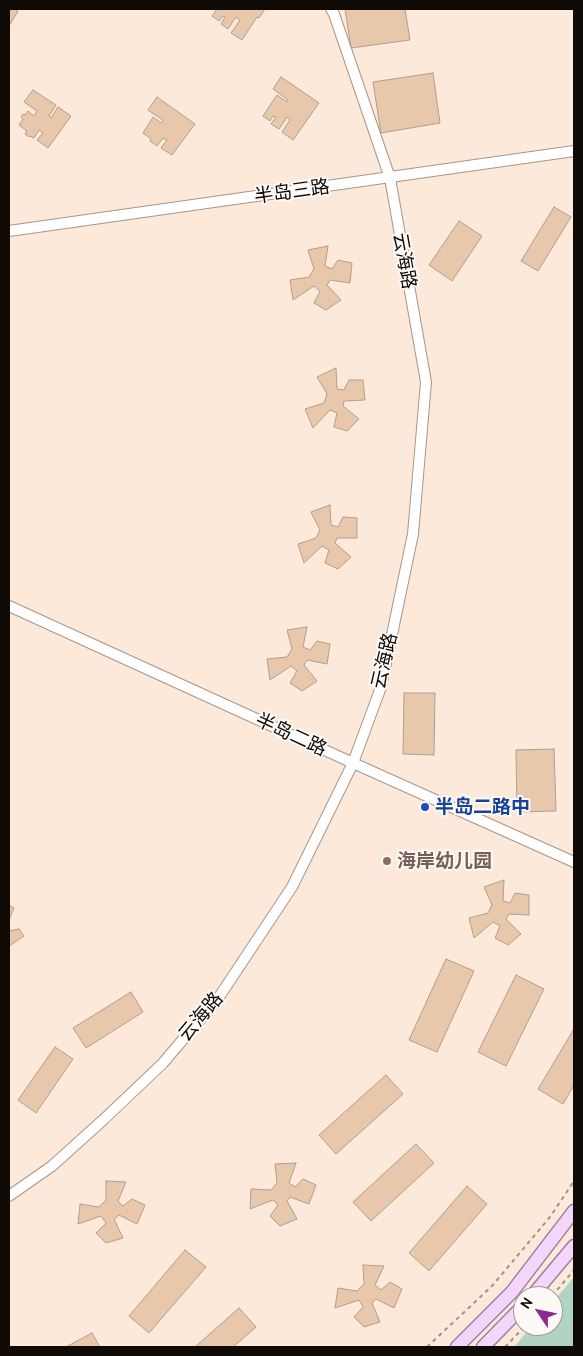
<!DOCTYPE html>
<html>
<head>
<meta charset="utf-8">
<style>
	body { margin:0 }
	#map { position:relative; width:583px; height:1356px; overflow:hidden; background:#fce9d9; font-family:Cabin,sans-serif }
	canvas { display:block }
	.frame { position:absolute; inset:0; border:10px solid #100a06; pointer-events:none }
	.north { position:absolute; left:513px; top:1286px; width:50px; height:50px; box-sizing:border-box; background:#fdf9f6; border:1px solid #9e9996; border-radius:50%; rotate:304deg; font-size:14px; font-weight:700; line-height:20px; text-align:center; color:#100a06 }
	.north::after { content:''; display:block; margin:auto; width:18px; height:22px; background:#8d298f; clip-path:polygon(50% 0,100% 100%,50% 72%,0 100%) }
</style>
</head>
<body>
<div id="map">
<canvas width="583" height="1356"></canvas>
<div class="frame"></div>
<div class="north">N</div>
</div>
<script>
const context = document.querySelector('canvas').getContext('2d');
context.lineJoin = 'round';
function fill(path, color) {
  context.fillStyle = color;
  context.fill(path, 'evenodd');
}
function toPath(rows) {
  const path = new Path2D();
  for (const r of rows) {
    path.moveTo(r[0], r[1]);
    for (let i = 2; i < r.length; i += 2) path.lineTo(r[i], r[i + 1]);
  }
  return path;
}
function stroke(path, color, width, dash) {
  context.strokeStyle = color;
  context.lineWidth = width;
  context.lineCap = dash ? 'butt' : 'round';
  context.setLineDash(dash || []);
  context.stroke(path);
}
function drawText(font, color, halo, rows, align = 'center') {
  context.font = font + ' Cabin,"Noto Sans SC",sans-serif';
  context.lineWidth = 4;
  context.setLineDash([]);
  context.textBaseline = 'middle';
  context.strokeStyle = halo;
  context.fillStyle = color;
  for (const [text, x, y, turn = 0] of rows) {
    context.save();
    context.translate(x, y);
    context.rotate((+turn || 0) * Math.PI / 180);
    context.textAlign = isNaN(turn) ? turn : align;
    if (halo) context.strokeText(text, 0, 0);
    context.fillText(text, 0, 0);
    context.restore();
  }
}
const green = toPath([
	[574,1277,574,1347,514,1347,532,1326,553,1326,553,1302]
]);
const building = toPath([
	[9,9,15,9,18,11,9,26,9,9],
	[217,9,265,9,259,18,257,17,242,40,231,33,240,20,236,17,228,29,221,24,225,17,223,16,219,21,212,16,217,9],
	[345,9,405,9,410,40,351,48,345,9],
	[433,73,440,123,381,133,373,82,433,73],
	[281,77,319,103,293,140,282,132,290,120,287,117,279,129,271,124,276,117,273,116,270,121,263,116,277,95,287,102,288,100,273,89,281,77],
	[33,90,56,105,49,116,51,118,58,107,71,116,48,148,37,140,43,133,39,130,34,138,30,136,29,137,25,134,27,131,19,125,23,119,21,117,23,114,25,115,28,111,34,116,37,111,24,102,33,90],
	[157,97,195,124,172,155,161,148,167,140,163,138,157,146,150,141,151,139,143,133,153,117,161,123,163,120,148,110,157,97],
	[554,207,571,217,538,271,521,261,554,207],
	[459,221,482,236,452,281,429,265,459,221],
	[328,246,325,266,332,269,338,260,352,263,350,283,330,280,327,285,341,300,326,310,314,303,320,291,314,286,293,300,290,280,309,277,314,269,308,250,328,246],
	[336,368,337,389,344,390,349,380,363,380,365,400,344,401,343,406,359,419,347,431,334,427,337,413,330,410,313,428,305,409,324,403,327,394,317,377,336,368],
	[330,505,331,525,338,527,343,517,357,518,357,538,337,538,335,543,351,557,338,569,325,563,329,550,322,546,304,563,298,544,316,538,320,530,311,512,330,505],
	[307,627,303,647,310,650,317,641,330,644,327,664,307,660,304,665,317,681,302,691,290,683,297,671,291,666,270,680,267,659,287,657,292,649,287,630,307,627],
	[404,693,435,693,434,755,403,754,404,693],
	[554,749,556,811,517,812,516,750,554,749],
	[504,880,503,901,510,903,515,893,529,895,529,915,509,914,506,919,521,934,508,945,495,938,500,926,493,922,474,938,469,918,488,913,492,905,484,887,504,880],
	[9,905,14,908,9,920,9,905],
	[19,929,24,936,9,946,9,931,19,929],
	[446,959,474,971,437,1052,409,1040,446,959],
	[516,975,544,989,506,1066,478,1052,516,975],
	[131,992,143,1012,86,1048,73,1028,131,992],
	[574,1029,574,1085,563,1104,538,1089,574,1029],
	[55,1047,73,1059,36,1113,18,1100,55,1047],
	[386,1075,403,1094,336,1154,319,1135,386,1075],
	[416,1144,434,1163,371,1221,353,1202,416,1144],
	[296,1163,289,1183,295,1187,303,1179,316,1185,309,1204,290,1197,287,1201,297,1219,280,1226,270,1216,278,1205,273,1200,250,1209,251,1189,271,1190,277,1183,275,1164,296,1163],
	[106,1181,126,1182,118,1201,123,1206,132,1199,145,1205,137,1224,119,1215,114,1219,123,1238,106,1243,96,1233,106,1223,101,1216,78,1224,80,1204,99,1207,106,1200,106,1181],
	[467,1186,487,1204,429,1271,409,1253,467,1186],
	[185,1250,206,1267,149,1333,129,1316,185,1250],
	[363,1265,384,1266,375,1285,381,1290,390,1282,402,1289,394,1308,376,1299,372,1303,380,1322,364,1327,354,1317,363,1307,359,1300,335,1308,338,1288,357,1291,364,1284,363,1265],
	[239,1308,256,1327,233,1347,195,1347,239,1308],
	[92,1333,100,1347,66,1347,92,1333]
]);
const path = toPath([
	[552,1296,574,1270],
	[427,1347,492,1286,550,1217,574,1181],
	[505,1347,525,1326]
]);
const minor = toPath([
	[9,231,574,151],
	[9,606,353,763,574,862],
	[9,1196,52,1166,103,1120,163,1063,219,997,292,887,353,763,381,687,413,534,426,382,390,178,334,14,331,9]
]);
const major = toPath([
	[532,1296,574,1246],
	[457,1347,512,1292,574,1211],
	[483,1347,523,1306]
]);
const markers = [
	[425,807,5,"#1a4fb4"],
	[387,861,5,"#8d6e63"]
];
const streetNames = [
	["半岛三路",292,192,-8],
	["云海路",404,261,80],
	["云海路",385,661,-77],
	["半岛二路",291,735,25],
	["云海路",201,1017,-50]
];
const transitNames = [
	["半岛二路中",435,807]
];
const educationNames = [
	["海岸幼儿园",397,861]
];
fill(green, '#b1d3c2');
fill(building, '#e9c7ab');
stroke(building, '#b09e90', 1);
stroke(minor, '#a89688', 12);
stroke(major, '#a07da3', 15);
stroke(path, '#a19388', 2, [4, 4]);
stroke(minor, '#fff', 10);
stroke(major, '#f4d6fb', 12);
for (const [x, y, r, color] of markers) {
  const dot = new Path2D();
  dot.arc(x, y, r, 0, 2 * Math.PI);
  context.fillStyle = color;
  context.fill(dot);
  stroke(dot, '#fdf9f6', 2);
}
drawText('19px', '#100a06', '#fdf9f6', streetNames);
drawText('bold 19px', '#164399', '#fdf9f6', transitNames, 'left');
drawText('bold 19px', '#785e54', '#fdf9f6', educationNames, 'left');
</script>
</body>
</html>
